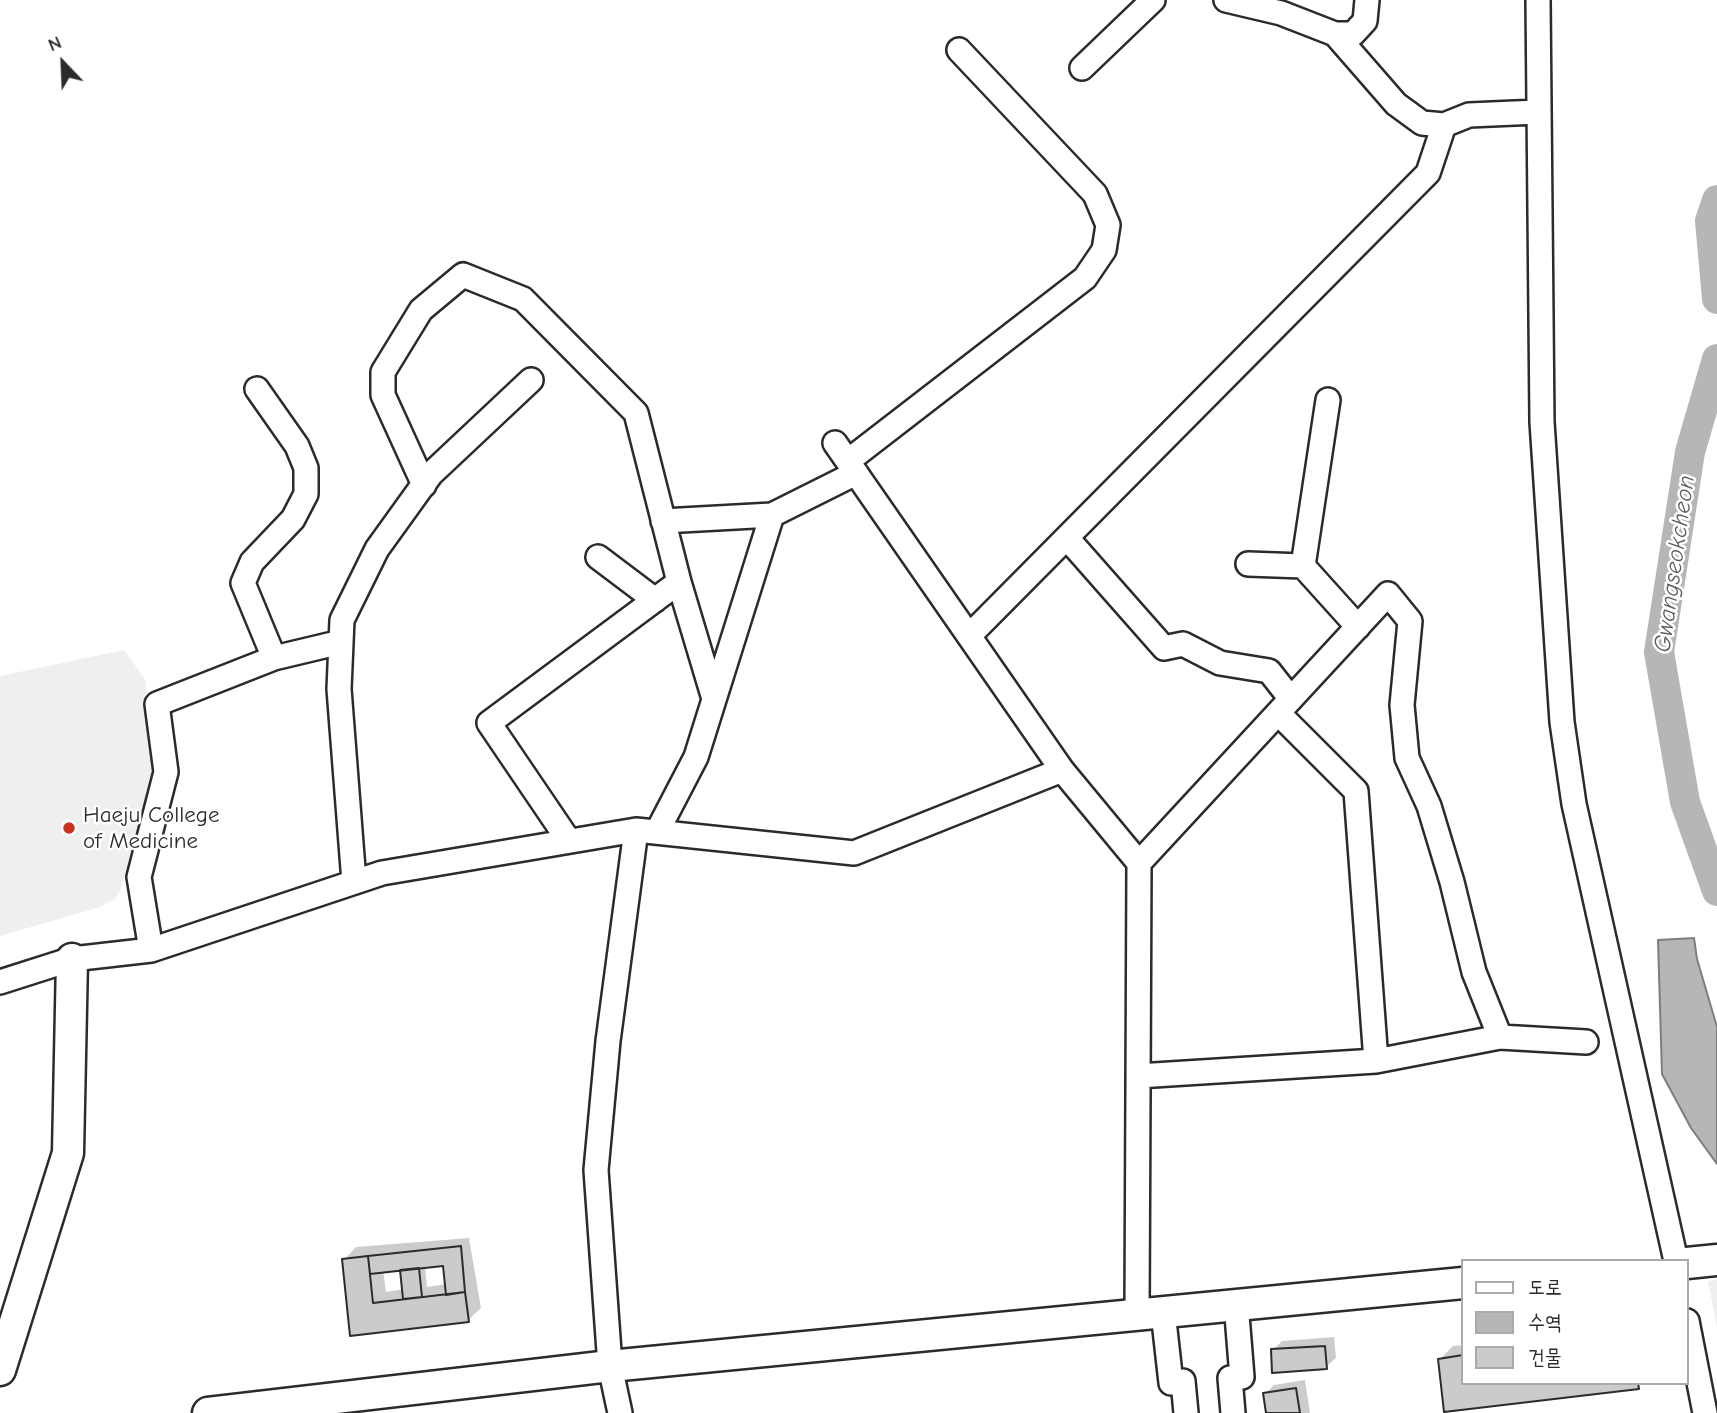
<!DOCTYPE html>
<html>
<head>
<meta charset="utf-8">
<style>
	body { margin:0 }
	#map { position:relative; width:1717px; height:1413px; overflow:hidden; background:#fff; font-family:"Comic Neue","Poor Story",sans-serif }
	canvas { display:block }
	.legend { position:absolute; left:1461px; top:1259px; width:228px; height:126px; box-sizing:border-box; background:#fff; border:2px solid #aaa; margin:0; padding:9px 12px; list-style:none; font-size:21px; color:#2b2b2b }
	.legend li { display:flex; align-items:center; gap:14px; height:35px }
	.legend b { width:35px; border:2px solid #aaa }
	.north { position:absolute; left:28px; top:28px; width:70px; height:70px; -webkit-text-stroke:5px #fff; paint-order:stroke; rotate:337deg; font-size:19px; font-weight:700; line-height:28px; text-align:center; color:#2b2b2b }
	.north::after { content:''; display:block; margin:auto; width:24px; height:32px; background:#2b2b2b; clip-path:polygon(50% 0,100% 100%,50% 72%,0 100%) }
</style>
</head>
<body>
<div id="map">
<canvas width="1717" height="1413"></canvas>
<ul class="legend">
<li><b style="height:9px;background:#fff"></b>도로</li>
<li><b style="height:19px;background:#b6b6b6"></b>수역</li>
<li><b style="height:19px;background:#cbcbcb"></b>건물</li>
</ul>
<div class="north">N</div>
</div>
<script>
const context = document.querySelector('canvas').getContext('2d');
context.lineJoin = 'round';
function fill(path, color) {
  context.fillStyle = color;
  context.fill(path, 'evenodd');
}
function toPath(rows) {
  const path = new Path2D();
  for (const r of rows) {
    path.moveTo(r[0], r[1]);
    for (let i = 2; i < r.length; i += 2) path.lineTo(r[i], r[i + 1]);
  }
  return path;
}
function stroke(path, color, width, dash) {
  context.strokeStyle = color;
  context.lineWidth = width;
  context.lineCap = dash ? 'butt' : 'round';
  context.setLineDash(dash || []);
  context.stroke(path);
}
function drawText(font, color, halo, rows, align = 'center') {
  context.font = font + ' "Comic Neue",sans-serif';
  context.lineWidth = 5;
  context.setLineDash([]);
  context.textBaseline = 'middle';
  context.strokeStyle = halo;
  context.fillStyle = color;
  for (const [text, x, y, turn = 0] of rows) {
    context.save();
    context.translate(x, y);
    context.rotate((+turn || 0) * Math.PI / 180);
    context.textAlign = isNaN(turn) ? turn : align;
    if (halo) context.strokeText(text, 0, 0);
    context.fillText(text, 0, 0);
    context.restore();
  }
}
const built = toPath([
	[124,650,145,679,154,767,121,888,115,899,97,908,0,936,0,676],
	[1717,1280,1717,1328,1708,1281]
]);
const water = toPath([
	[1694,938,1697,959,1717,1027,1717,1164,1691,1128,1662,1074,1658,940,1694,938]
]);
const shadow = toPath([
	[469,1238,481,1308,468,1320,352,1334,344,1260,356,1247],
	[445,1264,447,1284,427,1287,425,1266],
	[402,1268,404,1289,386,1292,383,1270],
	[1334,1337,1336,1358,1326,1367,1273,1350,1282,1341],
	[1463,1345,1463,1383,1642,1383,1638,1387,1446,1410,1440,1359,1453,1346],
	[1305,1380,1310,1413,1267,1413,1265,1394,1274,1385]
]);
const river = toPath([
	[1717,200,1710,221,1717,299],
	[1717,359,1690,452,1659,652,1685,802,1717,891]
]);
const building = toPath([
	[461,1246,465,1292,446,1295,443,1266,370,1274,368,1256,461,1246],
	[368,1256,373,1303,465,1292,469,1322,350,1336,342,1259,368,1256],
	[419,1268,422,1297,403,1299,400,1270,419,1268],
	[1325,1346,1327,1369,1272,1373,1271,1349,1325,1346],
	[1463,1355,1463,1383,1638,1383,1639,1389,1444,1412,1438,1359,1463,1355],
	[1296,1388,1300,1413,1266,1413,1263,1393,1296,1388]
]);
const minor = toPath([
	[1226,0,1281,13,1335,34,1353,34,1365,21,1367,0],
	[1538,0,1542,422,1562,722,1574,804,1676,1261],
	[1335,34,1396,104,1422,123,1444,125],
	[1082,68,1153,0],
	[257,389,297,446,306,468,306,494,293,519,252,562,243,583,274,658],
	[835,443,1062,770],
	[848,461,1085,278,1104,250,1108,225,1095,194,959,50],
	[424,485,383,395,383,372,421,310,463,275,523,299,636,413,679,582],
	[663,521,772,515],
	[1067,538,1164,648,1183,644,1220,663,1269,671,1291,699],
	[598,557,655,600],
	[1248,564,1303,566,1358,627],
	[1303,566,1328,400],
	[969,636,1428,173,1444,125,1469,115,1538,112],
	[1278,713,1356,791,1376,1061],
	[657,832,696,757,772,515,856,473],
	[569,841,489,723,679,582,714,699],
	[1139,863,1388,594,1410,621,1402,705,1407,758,1429,806,1452,882,1474,972,1500,1037],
	[354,882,339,689,342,620,377,549,431,474,531,380],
	[151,950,139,877,166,772,157,704,274,658,341,642],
	[0,982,72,959,151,950,382,873,636,830,854,853,1062,770,1139,863,1137,1314],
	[1138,1076,1376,1061,1500,1037,1586,1042],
	[1163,1312,1171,1383,1183,1381,1186,1413],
	[1687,1321,1705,1413],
	[620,1413,610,1366,596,1170,608,1041,636,830],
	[1233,1413,1230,1378,1242,1377,1236,1303]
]);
const major = toPath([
	[1687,1263,1717,1260],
	[0,1370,68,1153,72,959],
	[208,1413,610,1366,1463,1283]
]);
const markers = [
	[69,828,7,"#c8321e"]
];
const poiNames = [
	["Haeju College",83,815],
	["of Medicine",83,841]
];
const waterNames = [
	["Gwangseokcheon",1675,564,-82]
];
fill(built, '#efefef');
fill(water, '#b6b6b6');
stroke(water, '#7e7e7e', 2);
fill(shadow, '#0003');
stroke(river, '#b6b6b6', 30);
fill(building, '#cbcbcb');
stroke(building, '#2b2b2b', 2);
stroke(minor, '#2b2b2b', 28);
stroke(major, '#2b2b2b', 35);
stroke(minor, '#fff', 23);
stroke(major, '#fff', 30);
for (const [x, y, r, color] of markers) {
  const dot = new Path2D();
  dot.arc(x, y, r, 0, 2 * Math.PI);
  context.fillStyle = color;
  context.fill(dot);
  stroke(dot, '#fff', 2.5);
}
drawText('23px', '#2b2b2b', '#fff', poiNames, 'left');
drawText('italic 24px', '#5c5c5c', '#fff', waterNames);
</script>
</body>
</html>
